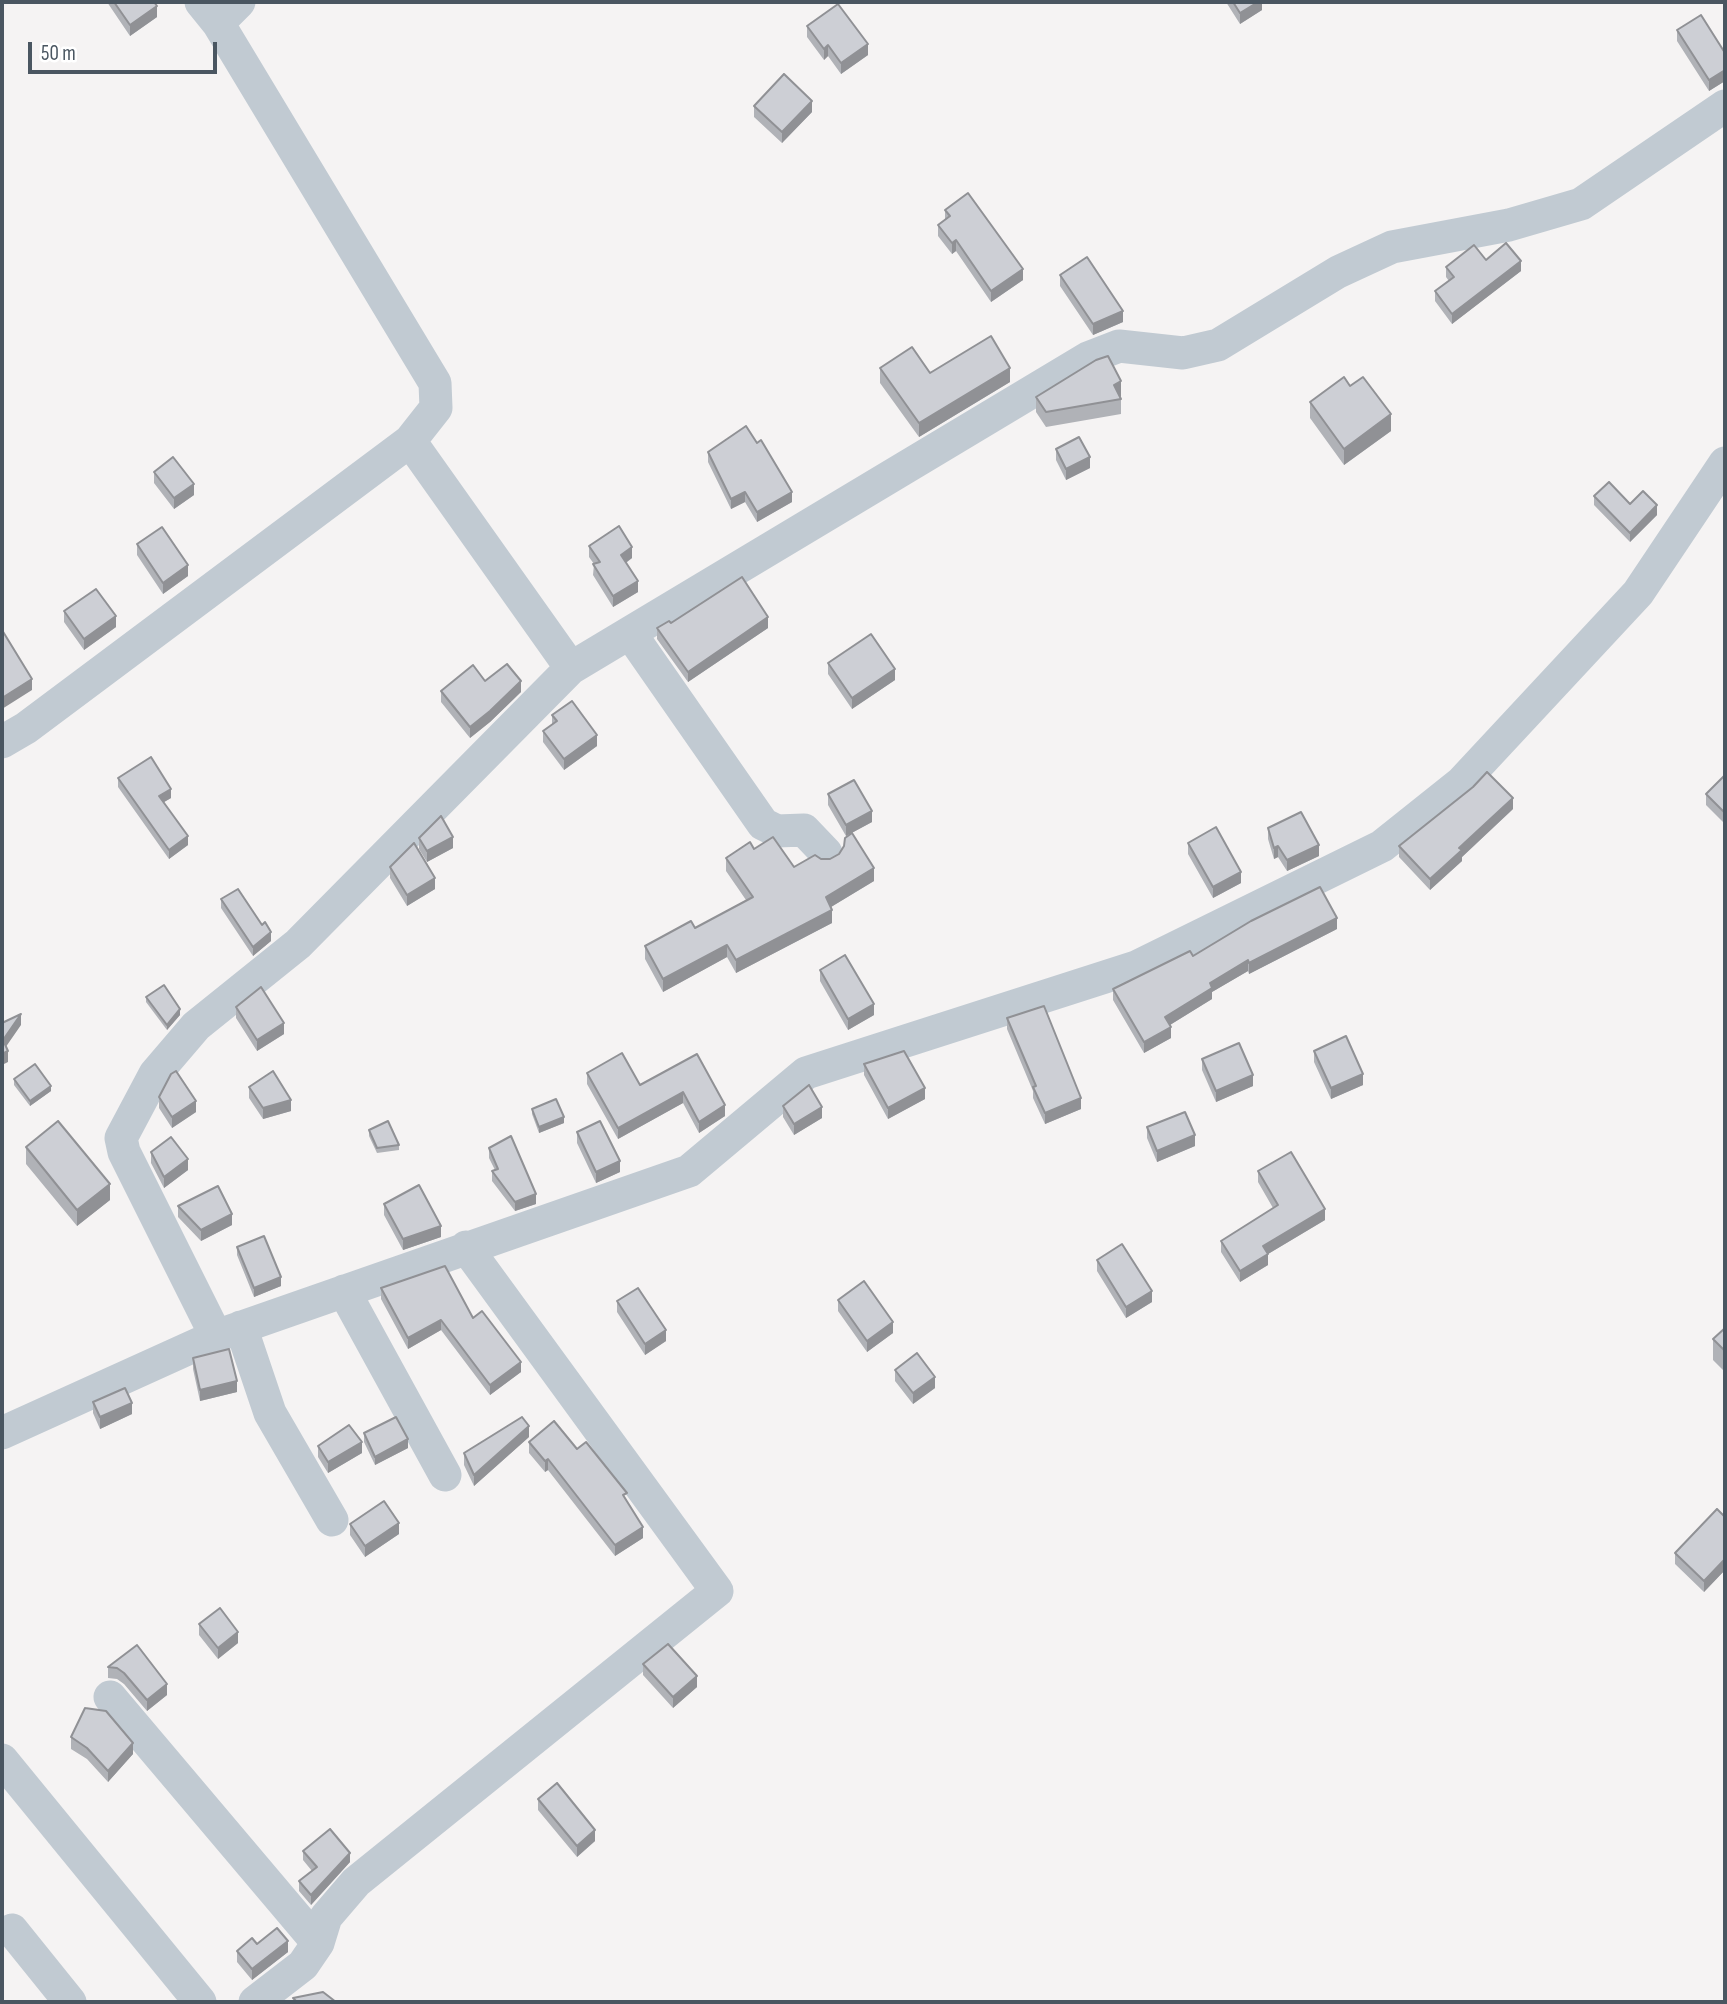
<!DOCTYPE html>
<html>
<head>
<meta charset="utf-8">
<style>
	body { margin:0 }
	#map { position:relative; width:1727px; height:2004px; overflow:hidden; background:#f5f3f3; font-family:"Sofia Sans Condensed",sans-serif }
	canvas { display:block }
	.frame { position:absolute; inset:0; border:4px solid #4a5661; pointer-events:none }
	.scale { position:absolute; left:28px; top:42px; width:189px; height:32px; box-sizing:border-box; border:4px solid #4a5661; border-top:0; padding-left:9px; font-size:21px; line-height:24px; white-space:nowrap; color:#4a5661; -webkit-text-stroke:5px #fff; paint-order:stroke }
</style>
</head>
<body>
<div id="map">
<canvas width="1727" height="2004"></canvas>
<div class="frame"></div>
<div class="scale">50 m</div>
</div>
<script>
const context = document.querySelector('canvas').getContext('2d');
context.lineJoin = 'round';
function toPath(rows) {
  const path = new Path2D();
  for (const r of rows) {
    path.moveTo(r[0], r[1]);
    for (let i = 2; i < r.length; i += 2) path.lineTo(r[i], r[i + 1]);
  }
  return path;
}
function stroke(path, color, width, dash) {
  context.strokeStyle = color;
  context.lineWidth = width;
  context.lineCap = dash ? 'butt' : 'round';
  context.setLineDash(dash || []);
  context.stroke(path);
}
function fill(path, color) {
  context.fillStyle = color;
  context.fill(path, 'evenodd');
}
const minor = toPath([
	[218,23,239,2],
	[410,441,571,668],
	[630,633,763,824,777,831,804,830,826,853],
	[2,742,26,728,410,441,436,408,435,383,218,23,201,2],
	[344,1291,445,1475],
	[241,1327,270,1413,332,1520],
	[216,1336,124,1152,121,1138,155,1074,196,1026,298,944,571,668,1088,358,1119,346,1183,353,1218,345,1338,272,1392,247,1509,225,1581,204,1725,106],
	[2,1433,216,1336,689,1171,806,1073,1136,967,1382,846,1461,783,1638,593,1725,463],
	[110,1697,318,1943],
	[2,1760,200,2002],
	[12,1930,70,2002],
	[255,2002,303,1965,318,1943,326,1917,356,1882,717,1591,466,1247]
]);
const wall = toPath([
	[107,2,154,2,157,17,130,36],
	[1226,2,1262,2,1262,10,1240,24],
	[807,26,868,55,841,74,828,56,824,60,807,37],
	[1677,30,1725,53,1725,81,1709,91,1677,41],
	[754,106,812,112,782,143,754,117],
	[945,210,1023,280,991,302,956,251,952,254,938,236,938,225,945,220],
	[1446,267,1521,271,1452,324,1435,301,1435,291,1449,281,1446,277],
	[1060,275,1123,322,1093,335,1060,286],
	[880,368,930,373,1010,382,919,437,880,383],
	[1350,386,1391,431,1344,465,1310,418,1310,402],
	[1121,396,1121,414,1046,427,1036,412,1036,397],
	[1056,449,1090,468,1066,480,1056,460],
	[708,452,792,502,757,522,745,502,731,509,708,462],
	[154,472,194,495,174,509,154,483],
	[1594,496,1630,504,1657,515,1630,542,1594,505],
	[137,544,188,576,163,594,137,555],
	[589,546,632,558,626,563,638,592,613,607,593,575,594,564,589,557],
	[64,611,116,627,84,650,64,622],
	[657,628,768,628,688,682,657,639],
	[828,663,895,680,852,709,828,674],
	[485,681,521,692,490,722,470,738,441,702,441,691],
	[552,715,597,746,564,770,543,742,543,731,552,725],
	[1725,775,1725,824,1706,805,1706,794],
	[118,778,171,798,164,802,188,845,169,859,118,787],
	[828,794,872,822,846,836,828,805],
	[1513,809,1462,857,1462,861,1430,890,1399,857,1399,846],
	[1268,828,1319,856,1287,871,1278,857,1274,859,1268,839],
	[419,838,453,848,427,862,419,849],
	[1188,843,1241,883,1213,898,1188,854],
	[754,849,794,867,821,859,874,881,831,907,832,923,736,973,727,957,663,992,645,959,645,946,695,928,746,900,726,871,726,858],
	[390,867,435,889,407,906,390,878],
	[221,899,271,941,253,956,221,908],
	[1337,929,1249,974,1248,971,1212,992,1212,999,1170,1025,1171,1038,1144,1053,1113,1000,1113,989,1193,956],
	[820,970,874,1015,848,1030,820,981],
	[146,997,180,1015,167,1030,146,1002],
	[236,1007,284,1034,257,1051,236,1018],
	[1007,1018,1081,1109,1045,1124,1033,1098,1033,1091,1007,1029],
	[1314,1051,1363,1085,1331,1099,1314,1062],
	[697,1054,725,1116,699,1133,683,1103,618,1139,587,1084,587,1073,640,1085],
	[1202,1059,1253,1086,1216,1102,1202,1070],
	[864,1064,925,1099,888,1119,864,1075],
	[14,1079,51,1091,30,1106,14,1085],
	[249,1087,291,1111,263,1119,249,1098],
	[159,1097,196,1112,172,1128,159,1108],
	[783,1106,822,1118,794,1135,783,1117],
	[532,1109,564,1123,539,1133,532,1114],
	[1147,1127,1195,1146,1157,1162,1147,1138],
	[369,1130,399,1145,399,1150,377,1153,369,1136],
	[577,1132,620,1172,596,1183,577,1143],
	[26,1147,110,1200,77,1226,26,1164],
	[489,1148,536,1204,515,1211,492,1181,492,1171,495,1170,489,1158],
	[151,1152,188,1170,164,1188,151,1163],
	[1258,1171,1325,1220,1268,1254,1268,1265,1240,1282,1221,1252,1221,1241,1273,1208,1258,1182],
	[384,1204,441,1237,403,1250,384,1215],
	[178,1206,232,1225,201,1241,178,1217],
	[237,1247,281,1286,254,1297,237,1255],
	[1097,1260,1152,1302,1126,1318,1097,1271],
	[381,1288,473,1318,521,1372,490,1395,441,1330,408,1349,381,1299],
	[838,1300,893,1333,867,1352,838,1311],
	[617,1301,666,1341,645,1355,617,1312],
	[1725,1328,1725,1372,1713,1360,1713,1339],
	[193,1358,237,1392,200,1401,193,1369],
	[895,1370,935,1388,913,1404,895,1381],
	[93,1402,132,1414,100,1429,93,1413],
	[364,1433,408,1448,375,1465,364,1442],
	[529,1437,474,1486,464,1465,464,1453],
	[529,1442,577,1449,643,1538,615,1556,548,1470,545,1472,529,1453],
	[318,1446,362,1453,328,1473,318,1457],
	[1725,1517,1725,1570,1704,1592,1675,1564,1675,1553],
	[350,1524,399,1534,365,1557,350,1535],
	[199,1624,238,1643,218,1659,199,1635],
	[137,1645,167,1695,147,1711,124,1684,117,1679,108,1678,108,1667],
	[643,1664,697,1687,673,1708,643,1675],
	[71,1737,133,1754,108,1782,87,1759,71,1749],
	[538,1799,595,1841,577,1857,538,1810],
	[303,1851,350,1862,311,1905,299,1891,299,1881,312,1871,303,1860],
	[257,1944,288,1952,252,1980,237,1962,237,1951]
]);
const shadedWall = toPath([
	[1258,2,1262,2,1262,10,1240,24,1240,13],
	[157,6,157,17,130,36,130,25],
	[868,44,868,55,841,74,841,63],
	[828,45,828,56,824,60,824,49],
	[1725,70,1725,81,1709,91,1709,80],
	[812,101,812,112,782,143,782,132],
	[956,240,956,251,952,254,952,243],
	[1521,261,1521,271,1452,324,1452,314],
	[1023,269,1023,280,991,302,991,291],
	[1123,311,1123,322,1093,335,1093,324],
	[1010,368,1010,382,919,437,919,423],
	[1121,381,1121,396,1114,400,1114,385],
	[1391,414,1391,431,1344,465,1344,449],
	[4,452,4,469,2,470,2,454],
	[1090,457,1090,468,1066,480,1066,469],
	[194,484,194,495,174,509,174,498],
	[745,492,745,502,731,509,731,499],
	[792,492,792,502,757,522,757,512],
	[1657,505,1657,515,1630,542,1630,533],
	[632,547,632,558,621,566,621,555],
	[188,565,188,576,163,594,163,583],
	[638,581,638,592,613,607,613,596],
	[116,616,116,627,84,650,84,639],
	[768,617,768,628,688,682,688,672],
	[895,669,895,680,852,709,852,698],
	[32,679,32,690,2,709,2,698],
	[521,681,521,692,490,722,470,738,470,727],
	[597,735,597,746,564,770,564,759],
	[171,789,171,798,159,805,159,796],
	[1513,798,1513,809,1462,857,1462,861,1430,890,1430,879,1459,848],
	[872,811,872,822,846,836,846,825],
	[188,836,188,845,169,859,169,850],
	[453,837,453,848,427,862,427,851],
	[1319,845,1319,856,1287,871,1287,860],
	[1278,846,1278,857,1274,859,1274,848],
	[874,868,874,881,826,910,826,897],
	[1241,872,1241,883,1213,898,1213,887],
	[435,878,435,889,407,906,407,895],
	[832,910,832,923,736,973,736,960],
	[1337,918,1337,929,1249,974,1249,963],
	[271,932,271,941,253,956,253,947],
	[727,945,727,957,663,992,663,979],
	[1248,960,1248,971,1212,992,1212,999,1165,1028,1165,1017,1210,983],
	[874,1004,874,1015,848,1030,848,1019],
	[180,1009,180,1015,167,1030,167,1025],
	[21,1014,21,1025,3,1051,3,1040],
	[284,1023,284,1034,257,1051,257,1040],
	[1171,1027,1171,1038,1144,1053,1144,1042],
	[8,1051,8,1062,2,1065,2,1054],
	[1363,1074,1363,1085,1331,1099,1331,1088],
	[1253,1075,1253,1086,1216,1102,1216,1091],
	[51,1086,51,1091,30,1106,30,1101],
	[925,1088,925,1099,888,1119,888,1108],
	[683,1092,683,1103,618,1139,618,1128],
	[1081,1098,1081,1109,1045,1124,1045,1113],
	[291,1100,291,1111,263,1119,263,1108],
	[196,1101,196,1112,172,1128,172,1117],
	[725,1105,725,1116,699,1133,699,1122],
	[822,1107,822,1118,794,1135,794,1124],
	[564,1117,564,1123,539,1133,539,1127],
	[1195,1135,1195,1146,1157,1162,1157,1151],
	[188,1159,188,1170,164,1188,164,1177],
	[620,1161,620,1172,596,1183,596,1172],
	[110,1184,110,1200,77,1226,77,1210],
	[536,1194,536,1204,515,1211,515,1202],
	[1325,1209,1325,1220,1263,1257,1263,1246],
	[232,1214,232,1225,201,1241,201,1230],
	[441,1226,441,1237,403,1250,403,1239],
	[1268,1254,1268,1265,1240,1282,1240,1271],
	[281,1277,281,1286,254,1297,254,1288],
	[1152,1291,1152,1302,1126,1318,1126,1307],
	[441,1320,441,1330,408,1349,408,1338],
	[893,1322,893,1333,867,1352,867,1341],
	[666,1330,666,1341,645,1355,645,1344],
	[521,1362,521,1372,490,1395,490,1385],
	[935,1377,935,1388,913,1404,913,1393],
	[237,1381,237,1392,200,1401,200,1390],
	[132,1403,132,1414,100,1429,100,1417],
	[529,1426,529,1437,474,1486,474,1475],
	[408,1439,408,1448,375,1465,375,1457],
	[362,1442,362,1453,328,1473,328,1462],
	[548,1459,548,1470,545,1472,545,1461],
	[399,1523,399,1534,365,1557,365,1546],
	[643,1527,643,1538,615,1556,615,1545],
	[1725,1559,1725,1570,1704,1592,1704,1581],
	[238,1632,238,1643,218,1659,218,1648],
	[697,1676,697,1687,673,1708,673,1697],
	[167,1684,167,1695,147,1711,147,1700],
	[133,1743,133,1754,108,1782,108,1771],
	[595,1830,595,1841,577,1857,577,1846],
	[350,1853,350,1862,311,1905,311,1895],
	[288,1941,288,1952,252,1980,252,1969]
]);
const building = toPath([
	[114,2,154,2,157,6,130,25,114,2],
	[1233,2,1258,2,1240,13,1233,2],
	[838,4,868,44,841,63,828,45,824,49,807,26,838,4],
	[1701,15,1725,53,1725,70,1709,80,1677,30,1701,15],
	[784,74,812,101,782,132,754,106,784,74],
	[968,193,1023,269,991,291,956,240,952,243,938,225,950,216,945,210,968,193],
	[1506,243,1521,261,1452,314,1435,291,1454,277,1446,267,1474,245,1486,260,1506,243],
	[1087,257,1123,311,1093,324,1060,275,1087,257],
	[991,336,1010,368,919,423,880,368,912,347,930,373,991,336],
	[1108,356,1121,381,1114,385,1121,399,1046,412,1036,397,1096,360,1108,356],
	[1344,377,1350,386,1363,377,1391,414,1344,449,1310,402,1344,377],
	[746,426,757,443,761,440,792,492,757,512,745,492,731,499,708,452,746,426],
	[1079,437,1090,457,1066,469,1056,449,1079,437],
	[173,457,194,484,174,498,154,472,173,457],
	[1609,482,1630,504,1643,491,1657,505,1630,533,1594,496,1609,482],
	[619,526,632,547,621,555,638,581,613,596,593,564,600,562,589,546,619,526],
	[162,527,188,565,163,583,137,544,162,527],
	[742,577,768,617,688,672,657,628,669,621,671,623,742,577],
	[96,589,116,616,84,639,64,611,96,589],
	[2,630,32,679,2,698,2,630],
	[871,634,895,669,852,698,828,663,871,634],
	[507,664,521,681,490,711,470,727,441,691,473,665,485,681,507,664],
	[572,701,597,735,564,759,543,731,557,721,552,715,572,701],
	[151,757,171,789,159,796,188,836,169,850,118,778,151,757],
	[1487,772,1513,798,1459,848,1462,850,1430,879,1399,846,1473,787,1487,772],
	[1725,775,1725,813,1706,794,1725,775],
	[854,780,872,811,846,825,828,794,854,780],
	[1301,812,1319,845,1287,860,1278,846,1274,848,1268,828,1301,812],
	[441,816,453,837,427,851,419,838,441,816],
	[1216,827,1241,872,1213,887,1188,843,1216,827],
	[852,833,874,868,826,897,832,910,736,960,727,945,663,979,645,946,691,921,695,928,753,897,726,858,750,842,754,849,773,837,794,867,815,855,821,859,830,859,839,854,844,846,845,838,852,833],
	[414,843,435,878,407,895,390,867,414,843],
	[1320,887,1337,918,1249,963,1248,960,1210,983,1212,988,1165,1017,1171,1027,1144,1042,1113,989,1190,951,1193,956,1251,921,1320,887],
	[238,889,262,925,265,922,271,932,253,947,221,899,238,889],
	[845,955,874,1004,848,1019,820,970,845,955],
	[164,985,180,1009,167,1025,146,997,164,985],
	[261,987,284,1023,257,1040,236,1007,261,987],
	[1044,1006,1081,1098,1045,1113,1033,1087,1036,1086,1007,1018,1044,1006],
	[21,1014,3,1040,8,1051,2,1054,2,1023,21,1014],
	[1346,1036,1363,1074,1331,1088,1314,1051,1346,1036],
	[1239,1043,1253,1075,1216,1091,1202,1059,1239,1043],
	[904,1051,925,1088,888,1108,864,1064,904,1051],
	[622,1053,640,1085,697,1054,725,1105,699,1122,683,1092,618,1128,587,1073,622,1053],
	[35,1064,51,1086,30,1101,14,1079,35,1064],
	[176,1071,196,1101,172,1117,159,1097,171,1074,176,1071],
	[273,1071,291,1100,263,1108,249,1087,273,1071],
	[809,1085,822,1107,794,1124,783,1106,809,1085],
	[556,1099,564,1117,539,1127,532,1109,556,1099],
	[1185,1112,1195,1135,1157,1151,1147,1127,1185,1112],
	[58,1121,110,1184,77,1210,26,1147,58,1121],
	[388,1121,399,1145,377,1148,369,1130,388,1121],
	[600,1121,620,1161,596,1172,577,1132,600,1121],
	[511,1136,536,1194,515,1202,492,1171,498,1169,489,1148,511,1136],
	[171,1137,188,1159,164,1177,151,1152,171,1137],
	[1291,1152,1325,1209,1263,1246,1268,1254,1240,1271,1221,1241,1278,1205,1258,1171,1291,1152],
	[419,1185,441,1226,403,1239,384,1204,419,1185],
	[218,1186,232,1214,201,1230,178,1206,218,1186],
	[264,1236,281,1277,254,1288,237,1247,264,1236],
	[1122,1244,1152,1291,1126,1307,1097,1260,1122,1244],
	[445,1266,473,1318,482,1311,521,1362,490,1385,441,1320,408,1338,381,1288,445,1266],
	[864,1281,893,1322,867,1341,838,1300,864,1281],
	[638,1288,666,1330,645,1344,617,1301,638,1288],
	[1725,1328,1725,1351,1713,1339,1725,1328],
	[229,1349,237,1381,200,1390,193,1358,229,1349],
	[917,1353,935,1377,913,1393,895,1370,917,1353],
	[125,1388,132,1403,100,1417,93,1402,125,1388],
	[396,1417,408,1439,375,1457,364,1433,396,1417],
	[522,1417,529,1426,474,1475,464,1453,522,1417],
	[554,1421,577,1449,586,1442,627,1493,623,1495,643,1527,615,1545,548,1459,545,1461,529,1442,554,1421],
	[349,1425,362,1442,328,1462,318,1446,349,1425],
	[384,1501,399,1523,365,1546,350,1524,384,1501],
	[1717,1509,1725,1517,1725,1559,1704,1581,1675,1553,1717,1509],
	[220,1608,238,1632,218,1648,199,1624,220,1608],
	[668,1644,697,1676,673,1697,643,1664,668,1644],
	[137,1645,167,1684,147,1700,124,1673,117,1668,108,1667,137,1645],
	[85,1708,106,1711,133,1743,108,1771,87,1748,71,1737,85,1708],
	[557,1783,595,1830,577,1846,538,1799,557,1783],
	[330,1829,350,1853,311,1895,299,1881,317,1867,303,1851,330,1829],
	[277,1928,288,1941,252,1969,237,1951,252,1938,257,1944,277,1928],
	[323,1992,336,2002,297,2002,293,1998,323,1992]
]);
stroke(minor, '#c1cad2', 33);
fill(wall, '#b0b2b7');
fill(shadedWall, '#909195');
fill(building, '#cdcfd5');
stroke(building, '#909195', 2);
</script>
</body>
</html>
